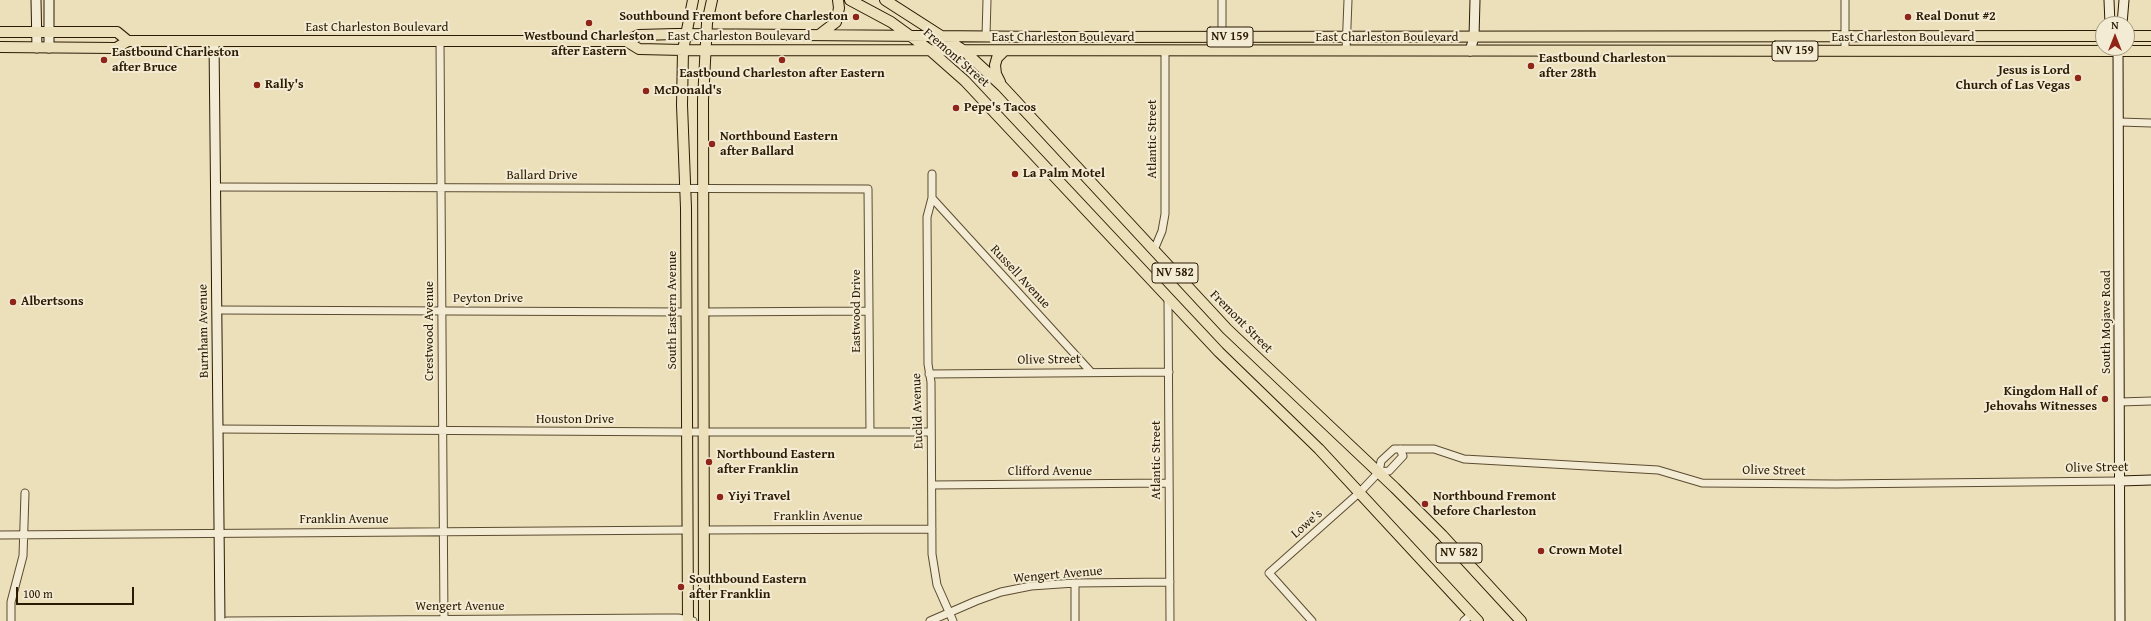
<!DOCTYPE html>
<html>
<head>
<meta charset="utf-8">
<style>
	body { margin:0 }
	#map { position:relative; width:2151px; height:621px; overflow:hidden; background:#ece0bb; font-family:"Gentium Book Plus",serif }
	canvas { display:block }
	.north { position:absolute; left:2095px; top:16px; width:40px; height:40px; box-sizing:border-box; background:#f3ebd3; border:1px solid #a39880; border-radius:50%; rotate:0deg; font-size:11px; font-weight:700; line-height:16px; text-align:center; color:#2b1b03 }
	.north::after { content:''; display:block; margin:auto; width:14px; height:18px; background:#8f2418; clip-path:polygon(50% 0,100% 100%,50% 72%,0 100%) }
	.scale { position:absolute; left:16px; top:587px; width:118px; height:18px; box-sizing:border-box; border:2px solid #2b1b03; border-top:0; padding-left:5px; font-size:12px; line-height:14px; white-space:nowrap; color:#2b1b03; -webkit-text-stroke:3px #f3ebd3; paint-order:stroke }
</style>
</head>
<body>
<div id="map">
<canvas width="2151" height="621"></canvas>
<div class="north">N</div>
<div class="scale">100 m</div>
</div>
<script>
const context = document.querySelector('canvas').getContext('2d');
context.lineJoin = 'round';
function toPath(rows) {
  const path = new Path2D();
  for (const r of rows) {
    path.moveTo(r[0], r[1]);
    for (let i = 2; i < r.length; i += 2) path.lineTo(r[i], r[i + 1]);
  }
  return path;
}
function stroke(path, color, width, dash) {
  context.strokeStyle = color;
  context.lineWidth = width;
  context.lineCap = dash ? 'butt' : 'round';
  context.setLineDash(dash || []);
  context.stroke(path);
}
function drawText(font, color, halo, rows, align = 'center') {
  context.font = font + ' "Gentium Book Plus",serif';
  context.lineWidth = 4;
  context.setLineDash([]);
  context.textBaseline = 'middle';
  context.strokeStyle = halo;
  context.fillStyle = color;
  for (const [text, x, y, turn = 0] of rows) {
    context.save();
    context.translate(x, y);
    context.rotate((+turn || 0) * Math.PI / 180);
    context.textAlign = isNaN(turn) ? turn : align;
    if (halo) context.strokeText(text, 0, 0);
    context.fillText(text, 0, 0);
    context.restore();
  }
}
const street = toPath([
	[1222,0,1222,51],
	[986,36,987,0],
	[440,41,444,621],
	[1346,51,1348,0],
	[1845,51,1845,0],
	[2120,122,2151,123],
	[932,174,932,198,927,217,928,364,931,382,932,554,937,585,953,621],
	[216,187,868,189,870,432],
	[932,198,1091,372],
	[1154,250,1162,231,1165,214,1165,51],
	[1168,299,1170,621],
	[217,310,686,312],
	[704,312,869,311],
	[929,374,1169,372],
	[2120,402,2151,401],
	[218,429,687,432,931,432],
	[1379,472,1389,471,1403,456,1400,449],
	[932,485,1169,483],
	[704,530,932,529],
	[0,535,688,530],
	[1075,583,1075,621],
	[11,621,11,602,23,556,25,493],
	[227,621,661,618,678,618,693,621],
	[930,621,976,601,1001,592,1031,586,1075,583,1170,582],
	[1312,621,1269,573,1360,492,1379,472,1381,461,1394,449,1434,449,1464,459,1658,470,1702,483,1836,484,2120,481],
	[1464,621,1472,614]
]);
const secondary = toPath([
	[36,0,37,48],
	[2109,0,2110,24],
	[2122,24,2124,0],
	[214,41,220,621],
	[49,48,49,0],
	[2118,48,2120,621],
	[1470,51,1474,37,1475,0],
	[2120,481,2151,480]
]);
const primary = toPath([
	[850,0,891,22,931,51,965,81,1219,352,1319,449,1478,621],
	[885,0,963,50,1002,86,1227,329,1395,488,1442,535,1521,621],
	[0,32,117,32,128,41],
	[819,35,836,22,839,8,838,0],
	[2127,36,2151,36],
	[626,41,639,49,683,50,2151,51],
	[0,47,116,48,128,41,626,41,639,35,676,34,1054,37,2103,36],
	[1000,82,996,74,995,65,997,58,1004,51],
	[688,621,686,208,682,105,683,50,693,0],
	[704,621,703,100,707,23,712,0]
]);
const markers = [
	[856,17,4,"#8f2418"],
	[1908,17,4,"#8f2418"],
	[589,23,4,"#8f2418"],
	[104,60,4,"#8f2418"],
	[782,60,4,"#8f2418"],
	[1531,66,4,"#8f2418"],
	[2078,78,4,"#8f2418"],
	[257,85,4,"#8f2418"],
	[646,91,4,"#8f2418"],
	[956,108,4,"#8f2418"],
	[712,144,4,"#8f2418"],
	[1015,174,4,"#8f2418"],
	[13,302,4,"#8f2418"],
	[2105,399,4,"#8f2418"],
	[709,462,4,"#8f2418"],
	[720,497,4,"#8f2418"],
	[1425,504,4,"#8f2418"],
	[1541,551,4,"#8f2418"],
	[681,587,4,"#8f2418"]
];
const shields = [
	[1230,37,46],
	[1795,51,46],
	[1175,273,46],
	[1459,553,46]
];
const shieldNames = [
	["NV 159",1230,37],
	["NV 159",1795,51],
	["NV 582",1175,273],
	["NV 582",1459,553]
];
const poiNames = [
	["Southbound Fremont before Charleston",848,17,"right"],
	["Real Donut #2",1916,17],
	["Westbound Charleston",589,37,"center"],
	["after Eastern",589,52,"center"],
	["Eastbound Charleston",112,53],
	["after Bruce",112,68],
	["Eastbound Charleston",1539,59],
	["after 28th",1539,74],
	["Jesus is Lord",2070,71,"right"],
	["Church of Las Vegas",2070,86,"right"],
	["Eastbound Charleston after Eastern",782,74,"center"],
	["Rally's",265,85],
	["McDonald's",654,91],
	["Pepe's Tacos",964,108],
	["Northbound Eastern",720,137],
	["after Ballard",720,152],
	["La Palm Motel",1023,174],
	["Albertsons",21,302],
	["Kingdom Hall of",2097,392,"right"],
	["Jehovahs Witnesses",2097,407,"right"],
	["Northbound Eastern",717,455],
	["after Franklin",717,470],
	["Yiyi Travel",728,497],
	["Northbound Fremont",1433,497],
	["before Charleston",1433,512],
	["Crown Motel",1549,551],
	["Southbound Eastern",689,580],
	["after Franklin",689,595]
];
const streetNames = [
	["East Charleston Boulevard",377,28],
	["East Charleston Boulevard",739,37],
	["East Charleston Boulevard",1063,38],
	["East Charleston Boulevard",1387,38],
	["East Charleston Boulevard",1903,38],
	["Fremont Street",956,58,41],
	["Atlantic Street",1153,139,-90],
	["Ballard Drive",542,176],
	["Russell Avenue",1020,277,47],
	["Peyton Drive",488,299],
	["South Eastern Avenue",673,310,-90],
	["Eastwood Drive",857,311,-90],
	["Fremont Street",1241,322,45],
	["South Mojave Road",2107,322,-90],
	["Burnham Avenue",204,331,-91],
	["Crestwood Avenue",430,331,-90],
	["Olive Street",1049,360,-1],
	["Euclid Avenue",918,411,-92],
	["Houston Drive",575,420],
	["Atlantic Street",1157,460,-90],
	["Olive Street",2097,468,-1],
	["Olive Street",1774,471,1],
	["Clifford Avenue",1050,472],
	["Franklin Avenue",818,517],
	["Franklin Avenue",344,520],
	["Lowe's",1307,524,-41],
	["Wengert Avenue",1058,575,-5],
	["Wengert Avenue",460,607]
];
stroke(street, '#5b4c31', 9);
stroke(secondary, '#2b1b03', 11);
stroke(primary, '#2b1b03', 12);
stroke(street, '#f3ebd3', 7);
stroke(secondary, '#f3ebd3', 9);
stroke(primary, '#ece0bb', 10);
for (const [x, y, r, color] of markers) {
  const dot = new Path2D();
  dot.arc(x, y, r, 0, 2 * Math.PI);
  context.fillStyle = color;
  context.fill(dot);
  stroke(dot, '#f3ebd3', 1.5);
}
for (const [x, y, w] of shields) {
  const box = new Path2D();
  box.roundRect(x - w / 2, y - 10, w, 20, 3);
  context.fillStyle = '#f3ebd3';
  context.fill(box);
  stroke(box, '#2b1b03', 1);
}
drawText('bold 12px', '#2b1b03', null, shieldNames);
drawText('bold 13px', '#2b1b03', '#f3ebd3', poiNames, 'left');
drawText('13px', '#2b1b03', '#f3ebd3', streetNames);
</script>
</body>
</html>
